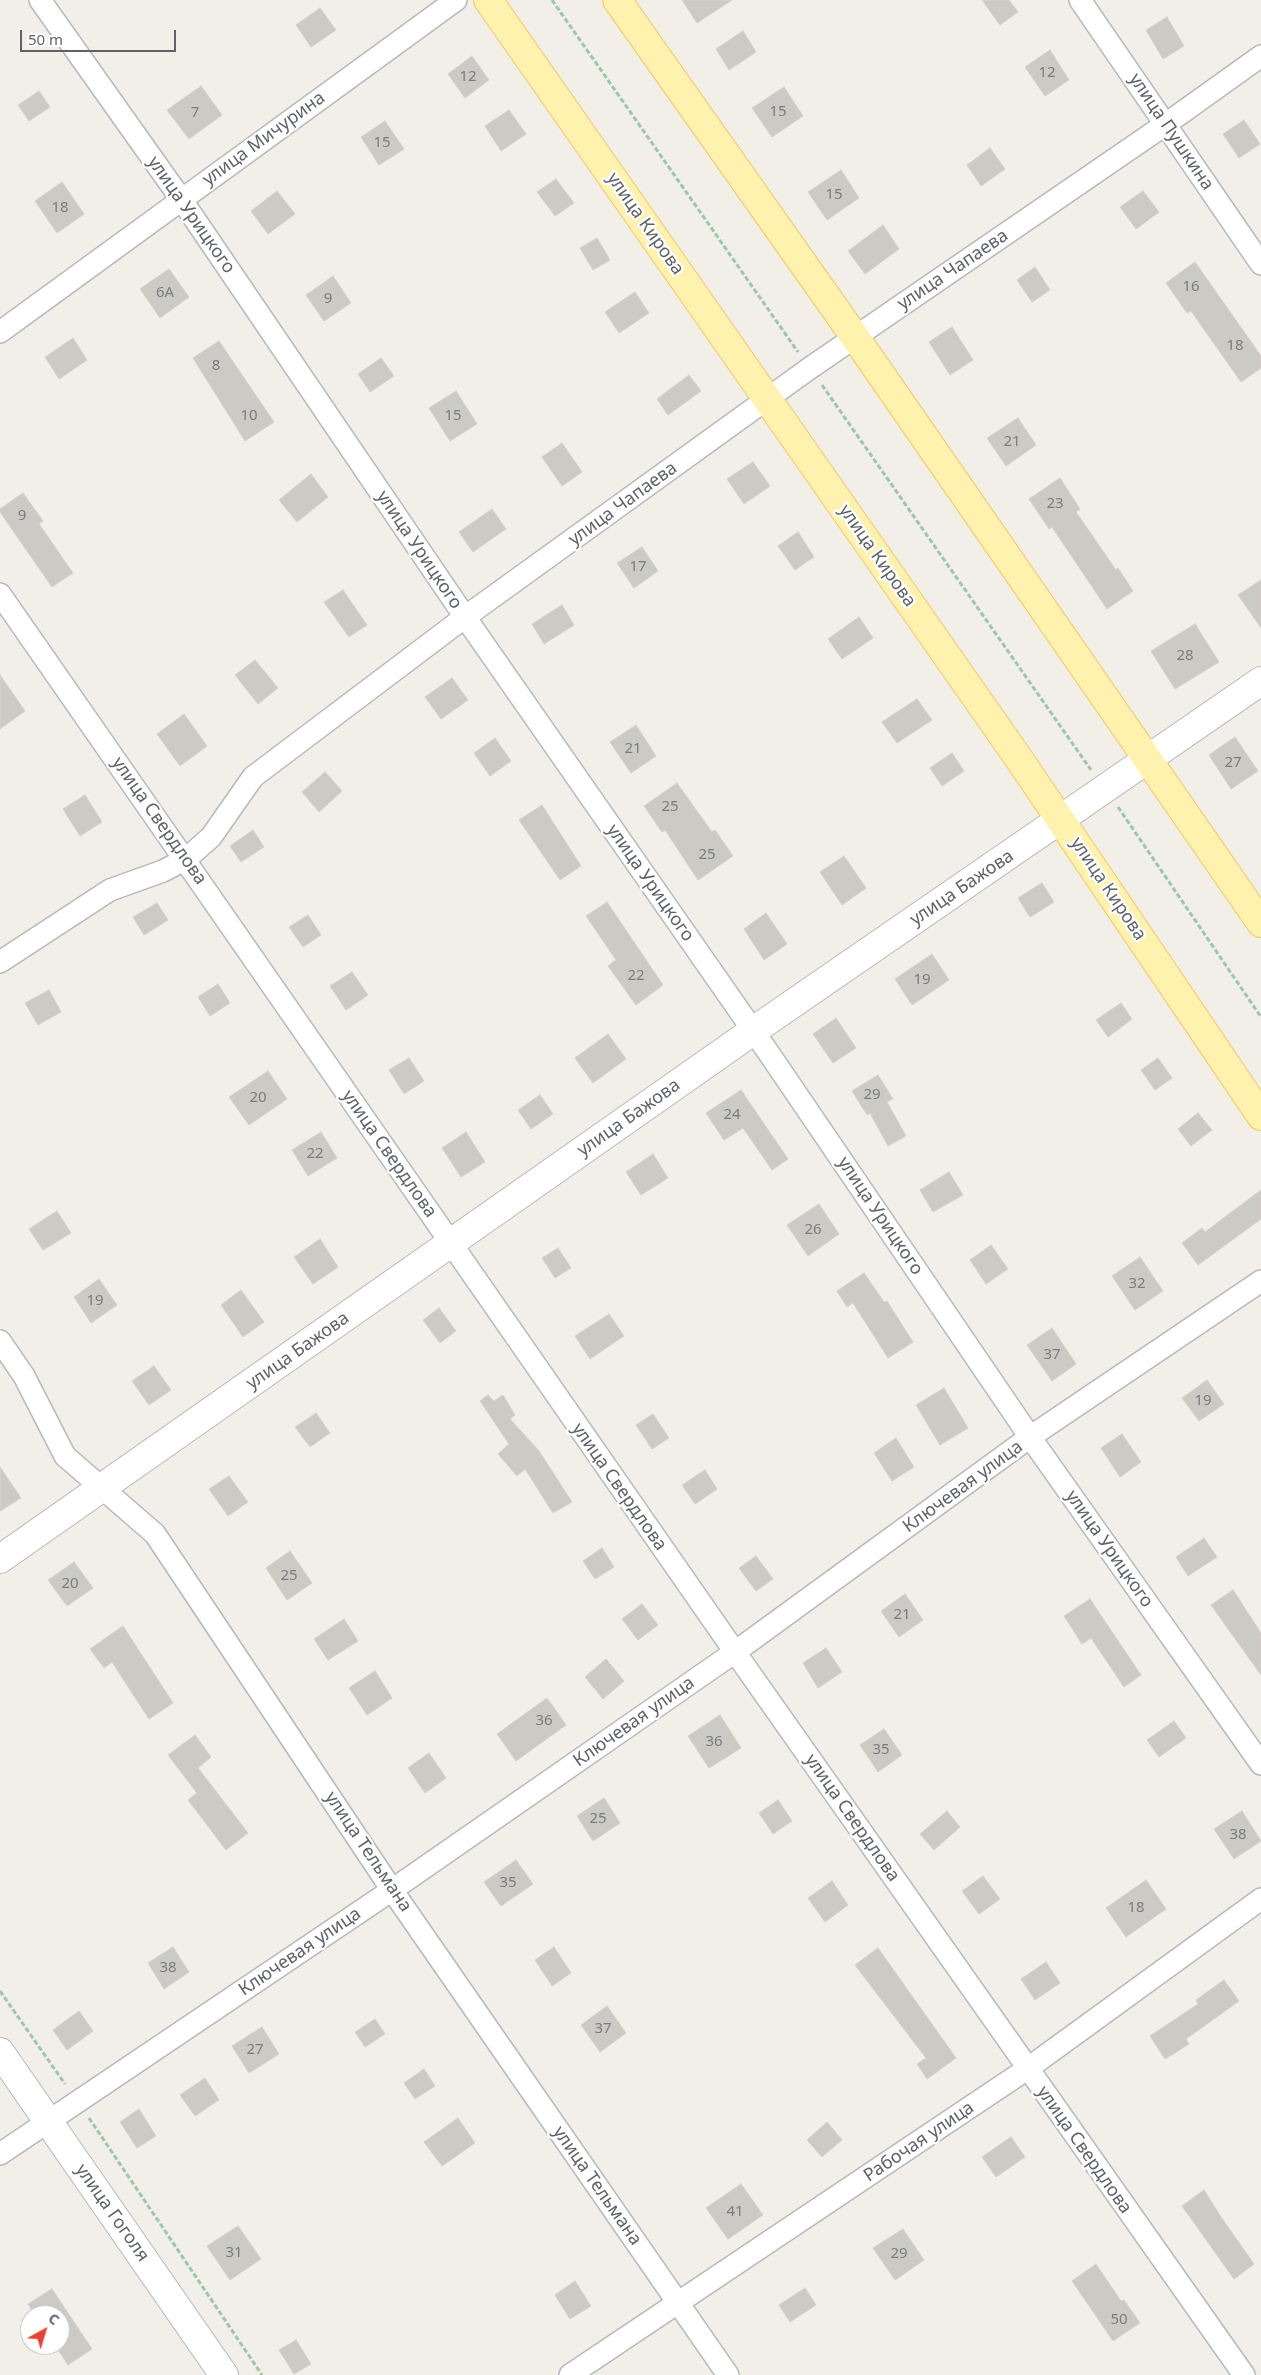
<!DOCTYPE html>
<html>
<head>
<meta charset="utf-8">
<style>
	body { margin:0 }
	#map { position:relative; width:1261px; height:2375px; overflow:hidden; background:#f1efe8; font-family:"Noto Sans",sans-serif }
	canvas { display:block }
	.north { position:absolute; left:20px; top:2305px; width:50px; height:50px; box-sizing:border-box; background:#fff; border:1px solid #bfc1c3; border-radius:50%; rotate:39deg; font-size:14px; font-weight:700; line-height:20px; text-align:center; color:#5f6368 }
	.north::after { content:''; display:block; margin:auto; width:18px; height:22px; background:#ea4335; clip-path:polygon(50% 0,100% 100%,50% 72%,0 100%) }
	.scale { position:absolute; left:20px; top:30px; width:156px; height:22px; box-sizing:border-box; border:2px solid #5f6368; border-top:0; padding-left:6px; font-size:15px; line-height:18px; white-space:nowrap; color:#5f6368; -webkit-text-stroke:4px #fff; paint-order:stroke }
</style>
</head>
<body>
<div id="map">
<canvas width="1261" height="2375"></canvas>
<div class="north">С</div>
<div class="scale">50 m</div>
</div>
<script>
const context = document.querySelector('canvas').getContext('2d');
context.lineJoin = 'round';
function fill(path, color) {
  context.fillStyle = color;
  context.fill(path, 'evenodd');
}
function toPath(rows) {
  const path = new Path2D();
  for (const r of rows) {
    path.moveTo(r[0], r[1]);
    for (let i = 2; i < r.length; i += 2) path.lineTo(r[i], r[i + 1]);
  }
  return path;
}
function stroke(path, color, width, dash) {
  context.strokeStyle = color;
  context.lineWidth = width;
  context.lineCap = dash ? 'butt' : 'round';
  context.setLineDash(dash || []);
  context.stroke(path);
}
function drawText(font, color, halo, rows, align = 'center') {
  context.font = font + ' "Noto Sans",sans-serif';
  context.lineWidth = 4.5;
  context.setLineDash([]);
  context.textBaseline = 'middle';
  context.strokeStyle = halo;
  context.fillStyle = color;
  for (const [text, x, y, turn = 0] of rows) {
    context.save();
    context.translate(x, y);
    context.rotate((+turn || 0) * Math.PI / 180);
    context.textAlign = isNaN(turn) ? turn : align;
    if (halo) context.strokeText(text, 0, 0);
    context.fillText(text, 0, 0);
    context.restore();
  }
}
const building = toPath([
	[682,0,732,0,697,23,682,0],
	[982,0,1009,0,1018,12,1000,25,982,0],
	[320,8,336,30,311,47,296,25,320,8],
	[1167,17,1184,46,1163,59,1146,30,1167,17],
	[743,31,756,52,729,70,716,49,743,31],
	[1050,50,1069,80,1045,96,1025,67,1050,50],
	[472,56,489,80,465,98,448,74,472,56],
	[201,86,222,115,189,139,167,110,201,86],
	[784,87,803,116,772,137,752,108,784,87],
	[39,91,50,107,29,121,18,105,39,91],
	[509,110,526,134,501,151,485,126,509,110],
	[1244,120,1260,144,1239,158,1223,134,1244,120],
	[385,121,404,149,379,165,361,137,385,121],
	[990,148,1005,169,981,186,967,165,990,148],
	[841,170,859,198,827,220,808,192,841,170],
	[556,179,574,203,555,216,537,192,556,179],
	[62,182,84,214,57,233,35,201,62,182],
	[277,191,295,214,268,234,251,211,277,191],
	[1143,191,1159,212,1136,229,1120,207,1143,191],
	[883,225,899,249,865,274,848,251,883,225],
	[597,238,610,260,593,270,580,248,597,238],
	[1195,262,1261,356,1261,368,1241,382,1191,311,1187,313,1166,283,1195,262],
	[1035,267,1050,290,1032,302,1017,280,1035,267],
	[169,269,189,297,160,318,140,289,169,269],
	[333,276,351,303,324,321,306,295,333,276],
	[635,292,649,313,619,333,605,312,635,292],
	[952,327,973,360,950,375,929,342,952,327],
	[73,338,87,360,59,379,45,357,73,338],
	[219,341,274,422,245,441,193,358,219,341],
	[381,358,394,376,370,392,358,374,381,358],
	[689,375,701,391,668,415,657,399,689,375],
	[456,391,477,424,450,441,429,408,456,391],
	[1018,418,1036,445,1006,466,987,438,1018,418],
	[562,443,582,472,562,486,542,457,562,443],
	[753,462,770,486,744,504,727,479,753,462],
	[311,474,328,497,297,522,279,500,311,474],
	[1060,478,1080,509,1076,512,1116,570,1118,568,1133,591,1107,609,1052,527,1049,529,1029,499,1060,478],
	[23,493,43,521,39,524,73,573,52,587,0,512,0,509,23,493],
	[492,509,506,529,473,552,459,532,492,509],
	[798,532,814,557,795,570,778,546,798,532],
	[642,547,658,571,634,588,617,563,642,547],
	[1261,580,1261,628,1238,595,1261,580],
	[343,590,367,625,349,637,324,602,343,590],
	[562,605,574,625,544,644,532,624,562,605],
	[859,617,873,638,842,659,828,639,859,617],
	[1195,624,1219,662,1175,689,1151,651,1195,624],
	[255,660,278,688,258,704,235,675,255,660],
	[0,675,25,711,0,729,0,675],
	[452,678,468,700,441,719,425,697,452,678],
	[917,699,932,720,897,743,882,722,917,699],
	[184,714,207,746,180,766,157,734,184,714],
	[636,725,656,756,631,773,610,742,636,725],
	[1235,737,1258,771,1231,789,1209,755,1235,737],
	[495,738,511,761,490,776,474,753,495,738],
	[952,753,964,771,942,786,930,768,952,753],
	[325,772,342,791,319,812,302,792,325,772],
	[677,783,712,832,715,830,733,856,698,880,665,830,662,832,644,806,677,783],
	[85,795,102,822,80,836,63,809,85,795],
	[542,805,581,866,560,880,519,820,542,805],
	[253,830,264,847,241,862,230,846,253,830],
	[844,856,866,888,842,905,820,872,844,856],
	[1042,883,1054,902,1030,917,1018,898,1042,883],
	[607,902,663,985,636,1005,608,966,616,960,586,916,607,902],
	[157,903,168,920,144,935,133,917,157,903],
	[766,913,787,944,764,960,744,929,766,913],
	[308,915,321,935,303,947,289,927,308,915],
	[932,954,949,980,912,1005,895,979,932,954],
	[352,972,368,995,346,1010,330,986,352,972],
	[218,984,230,1003,210,1016,198,997,218,984],
	[49,990,61,1012,38,1025,25,1003,49,990],
	[1121,1003,1132,1019,1108,1037,1096,1020,1121,1003],
	[836,1018,856,1048,833,1063,813,1034,836,1018],
	[608,1034,626,1059,593,1083,575,1058,608,1034],
	[409,1058,424,1081,404,1094,389,1070,409,1058],
	[1158,1058,1172,1078,1155,1090,1141,1070,1158,1058],
	[268,1071,287,1099,249,1125,229,1097,268,1071],
	[878,1075,893,1099,887,1102,906,1136,888,1146,870,1113,867,1115,852,1091,878,1075],
	[741,1090,788,1159,772,1170,743,1128,724,1140,706,1113,741,1090],
	[540,1095,553,1114,531,1129,518,1110,540,1095],
	[1198,1113,1212,1130,1191,1146,1178,1129,1198,1113],
	[321,1132,337,1158,308,1176,292,1150,321,1132],
	[466,1132,485,1162,461,1177,442,1148,466,1132],
	[653,1154,668,1178,641,1195,626,1172,653,1154],
	[949,1172,963,1195,933,1212,920,1190,949,1172],
	[1261,1190,1261,1219,1198,1265,1182,1243,1202,1228,1205,1232,1261,1190],
	[819,1204,839,1234,808,1256,787,1225,819,1204],
	[57,1211,71,1233,43,1250,29,1229,57,1211],
	[320,1239,338,1267,313,1284,294,1257,320,1239],
	[991,1245,1008,1269,986,1284,970,1260,991,1245],
	[558,1248,571,1268,555,1278,542,1258,558,1248],
	[1140,1257,1163,1291,1135,1310,1112,1276,1140,1257],
	[864,1273,884,1302,887,1301,913,1342,888,1358,853,1303,847,1307,837,1291,864,1273],
	[99,1279,117,1305,91,1323,74,1297,99,1279],
	[241,1290,264,1322,243,1337,221,1305,241,1290],
	[439,1308,456,1331,440,1343,423,1320,439,1308],
	[609,1314,624,1336,590,1359,575,1336,609,1314],
	[1052,1328,1076,1364,1052,1381,1027,1345,1052,1328],
	[154,1366,171,1390,149,1405,132,1381,154,1366],
	[1207,1380,1224,1404,1199,1421,1182,1398,1207,1380],
	[944,1388,968,1428,940,1445,916,1405,944,1388],
	[488,1395,494,1401,503,1395,515,1415,510,1419,539,1451,572,1502,553,1513,525,1469,517,1476,498,1454,509,1444,480,1401,488,1395],
	[316,1413,330,1433,310,1447,295,1427,316,1413],
	[653,1414,669,1438,652,1449,636,1425,653,1414],
	[1122,1434,1141,1462,1120,1477,1101,1448,1122,1434],
	[896,1438,914,1467,892,1481,874,1453,896,1438],
	[0,1467,21,1498,0,1511,0,1467],
	[705,1470,717,1489,695,1504,682,1485,705,1470],
	[229,1476,248,1502,228,1516,209,1489,229,1476],
	[1204,1538,1217,1557,1188,1576,1176,1557,1204,1538],
	[602,1548,614,1567,595,1579,583,1561,602,1548],
	[290,1551,312,1583,287,1600,266,1568,290,1551],
	[756,1556,773,1579,756,1591,739,1568,756,1556],
	[74,1562,93,1588,67,1606,48,1580,74,1562],
	[1233,1590,1261,1633,1261,1675,1211,1605,1233,1590],
	[905,1594,923,1620,899,1637,881,1611,905,1594],
	[1090,1599,1141,1675,1124,1687,1091,1638,1082,1644,1064,1616,1090,1599],
	[642,1604,658,1625,638,1640,622,1619,642,1604],
	[344,1619,358,1641,328,1660,314,1639,344,1619],
	[123,1626,173,1703,149,1719,112,1662,104,1668,90,1649,123,1626],
	[826,1648,842,1672,818,1688,803,1663,826,1648],
	[606,1659,624,1681,603,1699,585,1677,606,1659],
	[375,1671,392,1698,367,1715,349,1688,375,1671],
	[547,1698,566,1725,516,1761,497,1734,547,1698],
	[720,1715,741,1748,709,1768,688,1736,720,1715],
	[1174,1721,1186,1738,1159,1757,1147,1740,1174,1721],
	[884,1729,902,1755,878,1772,860,1745,884,1729],
	[195,1735,211,1757,198,1768,248,1833,226,1850,188,1800,197,1793,168,1755,195,1735],
	[429,1753,446,1778,425,1793,408,1768,429,1753],
	[604,1798,620,1823,593,1841,577,1816,604,1798],
	[778,1800,792,1821,773,1834,759,1813,778,1800],
	[947,1811,960,1827,934,1850,920,1834,947,1811],
	[1242,1811,1261,1841,1234,1859,1214,1829,1242,1811],
	[516,1860,533,1884,501,1906,484,1882,516,1860],
	[983,1876,1000,1899,979,1914,962,1891,983,1876],
	[1146,1880,1166,1909,1126,1937,1106,1908,1146,1880],
	[832,1881,848,1905,825,1922,808,1898,832,1881],
	[173,1947,189,1972,164,1989,148,1963,173,1947],
	[554,1947,571,1973,552,1986,535,1960,554,1947],
	[878,1948,956,2058,927,2079,917,2064,926,2058,855,1965,878,1948],
	[1046,1962,1060,1983,1035,2000,1021,1979,1046,1962],
	[1224,1980,1239,2001,1186,2039,1189,2044,1165,2059,1150,2036,1198,2004,1196,2000,1224,1980],
	[607,2006,626,2033,600,2052,581,2025,607,2006],
	[79,2011,93,2031,67,2050,53,2030,79,2011],
	[375,2019,385,2034,365,2047,355,2032,375,2019],
	[262,2027,279,2054,249,2073,232,2046,262,2027],
	[424,2069,435,2086,415,2099,404,2083,424,2069],
	[205,2078,219,2100,195,2116,180,2095,205,2078],
	[139,2109,156,2136,137,2148,120,2122,139,2109],
	[458,2118,475,2143,442,2166,424,2142,458,2118],
	[827,2122,842,2140,822,2157,807,2140,827,2122],
	[1011,2137,1025,2157,996,2177,982,2157,1011,2137],
	[741,2184,763,2215,728,2239,706,2208,741,2184],
	[1204,2190,1221,2217,1254,2264,1234,2279,1182,2206,1204,2190],
	[238,2226,261,2259,230,2280,207,2246,238,2226],
	[903,2229,924,2260,895,2280,873,2248,903,2229],
	[1096,2264,1121,2301,1124,2300,1140,2323,1113,2341,1072,2281,1096,2264],
	[575,2281,591,2306,570,2319,555,2295,575,2281],
	[805,2288,816,2305,790,2322,779,2305,805,2288],
	[52,2289,92,2349,68,2365,55,2345,60,2345,60,2315,35,2315,28,2304,52,2289],
	[296,2340,311,2364,294,2374,279,2350,296,2340]
]);
const path = toPath([
	[552,0,798,352],
	[822,385,1091,770],
	[1118,807,1261,1017],
	[0,1991,65,2084],
	[89,2118,262,2375]
]);
const minor = toPath([
	[40,0,181,199,465,617,768,1052,1030,1437,1261,1764],
	[1080,0,1261,264],
	[0,332,456,0],
	[0,594,735,1652,1244,2375],
	[0,962,110,890,163,871,186,859,211,837,253,777,465,617,810,368,1166,124,1261,56],
	[0,1341,24,1376,65,1456,155,1534,392,1890,728,2375],
	[0,2154,392,1890,735,1652,1030,1437,1261,1281],
	[570,2375,1027,2069,1261,1899]
]);
const tertiary = toPath([
	[0,1559,753,1031,1261,681],
	[0,2052,224,2375]
]);
const primary = toPath([
	[488,0,1017,756,1261,1116],
	[617,0,855,337,1261,923]
]);
const numberNames = [
	["12",1047,73],
	["12",468,77],
	["15",778,112],
	["7",195,113],
	["15",382,143],
	["15",834,195],
	["18",60,208],
	["16",1191,287],
	["6А",165,293],
	["9",328,299],
	["18",1235,346],
	["8",216,366],
	["10",249,416],
	["15",453,416],
	["21",1012,442],
	["23",1055,504],
	["9",22,516],
	["17",638,567],
	["28",1185,656],
	["21",633,749],
	["27",1233,763],
	["25",670,807],
	["25",707,855],
	["22",636,976],
	["19",922,980],
	["29",872,1095],
	["20",258,1098],
	["24",732,1115],
	["22",315,1154],
	["26",813,1230],
	["32",1137,1284],
	["19",95,1301],
	["37",1052,1355],
	["19",1203,1401],
	["25",289,1576],
	["20",70,1584],
	["21",902,1615],
	["36",544,1721],
	["36",714,1742],
	["35",881,1750],
	["25",598,1819],
	["38",1238,1835],
	["35",508,1883],
	["18",1136,1908],
	["38",168,1968],
	["37",603,2029],
	["27",255,2050],
	["41",735,2212],
	["31",234,2253],
	["29",899,2254],
	["50",1119,2320]
];
const streetNames = [
	["улица Пушкина",1171,132,56],
	["улица Мичурина",264,139,-36],
	["улица Урицкого",191,215,55],
	["улица Кирова",645,224,55],
	["улица Чапаева",953,270,-34],
	["улица Чапаева",623,504,-36],
	["улица Урицкого",419,550,56],
	["улица Кирова",877,556,55],
	["улица Свердлова",159,821,55],
	["улица Урицкого",650,883,55],
	["улица Бажова",962,888,-34],
	["улица Кирова",1108,889,56],
	["улица Бажова",629,1118,-35],
	["улица Свердлова",389,1154,55],
	["улица Урицкого",880,1216,56],
	["улица Бажова",298,1351,-35],
	["улица Свердлова",619,1487,55],
	["Ключевая улица",963,1487,-36],
	["улица Урицкого",1109,1549,55],
	["Ключевая улица",634,1722,-35],
	["улица Свердлова",852,1818,55],
	["улица Тельмана",368,1852,56],
	["Ключевая улица",300,1952,-34],
	["Рабочая улица",919,2142,-34],
	["улица Свердлова",1084,2150,55],
	["улица Тельмана",597,2186,55],
	["улица Гоголя",112,2213,55]
];
fill(building, '#cccac5');
stroke(building, '#d6d1c6', 1);
stroke(minor, '#b5b8bc', 24);
stroke(tertiary, '#b5b8bc', 30);
stroke(primary, '#f2c960', 30);
stroke(path, '#9cc7a9', 3, [5, 2.5]);
stroke(minor, '#fff', 21);
stroke(tertiary, '#fff', 28);
stroke(primary, '#fff2af', 28);
drawText('15px', '#7a7d7f', null, numberNames);
drawText('18px', '#5f6368', '#fff', streetNames);
</script>
</body>
</html>
